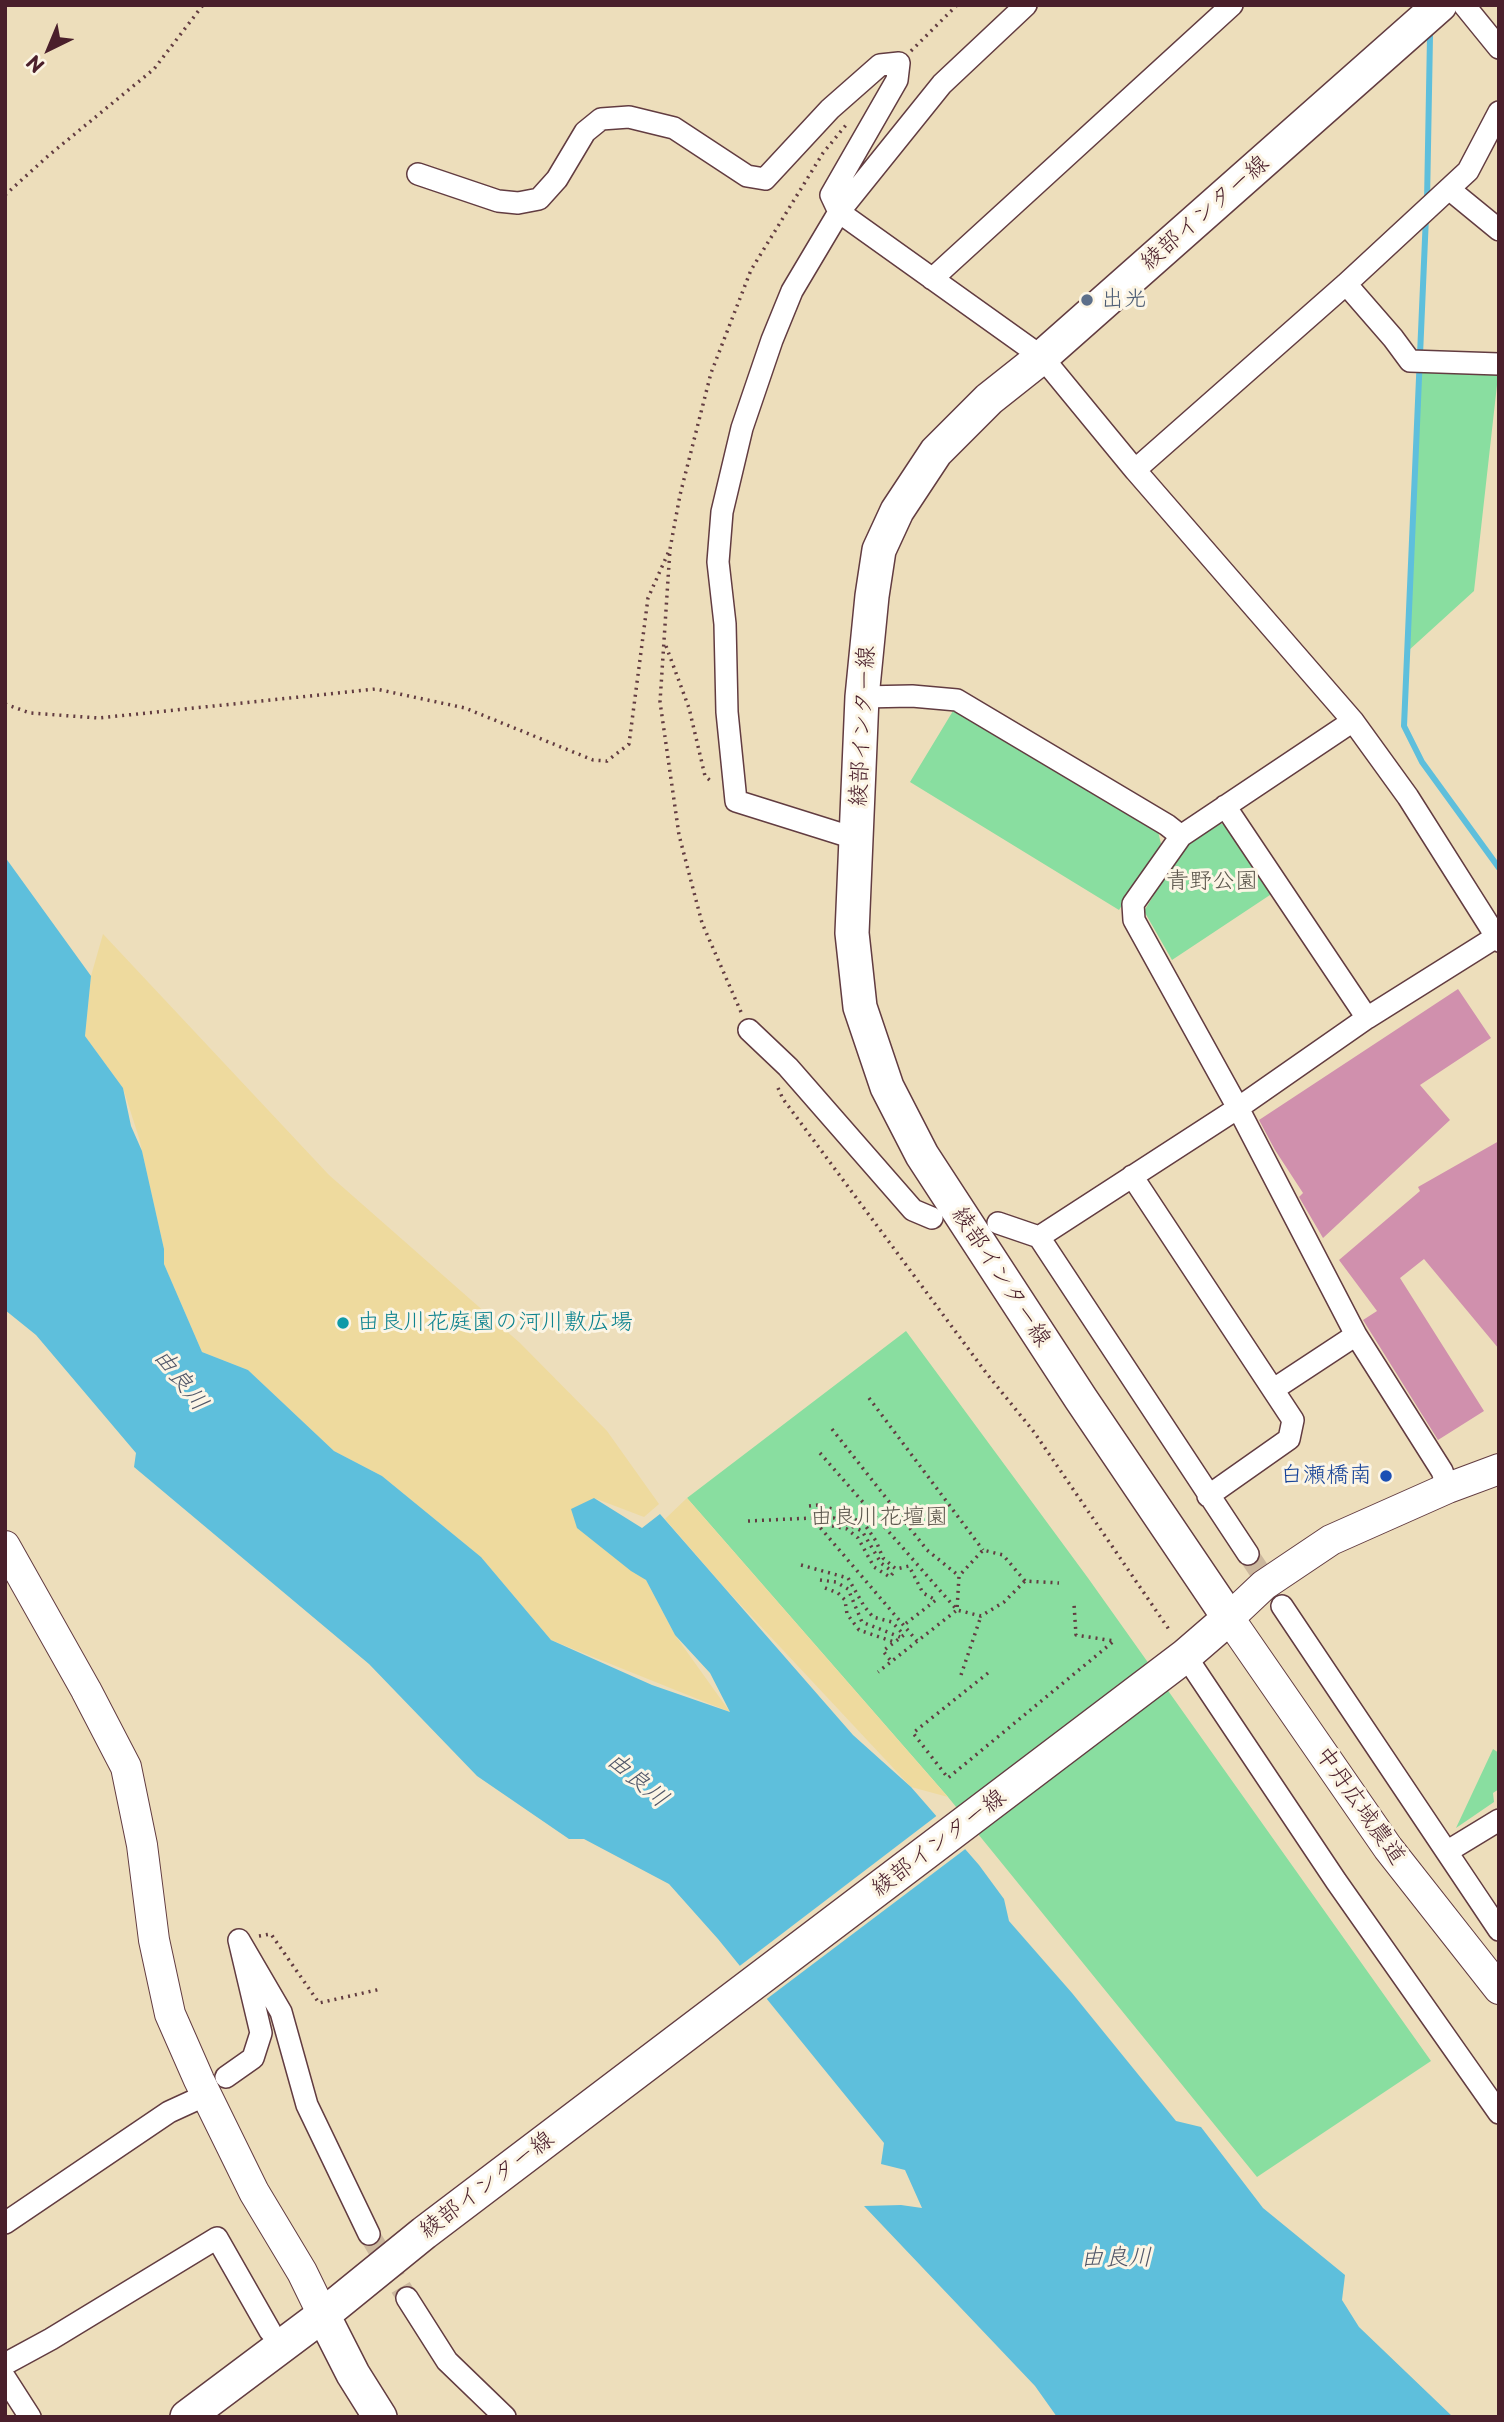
<!DOCTYPE html>
<html>
<head>
<meta charset="utf-8">
<style>
	body { margin:0 }
	#map { position:relative; width:1504px; height:2422px; overflow:hidden; background:#eddebb; font-family:"Playpen Sans",sans-serif }
	canvas { display:block }
	.frame { position:absolute; inset:0; border:7px solid #4a1f2b; pointer-events:none }
	.north { position:absolute; left:14px; top:14px; width:70px; height:70px; -webkit-text-stroke:5px #fcf5e5; paint-order:stroke; rotate:223deg; font-size:19px; font-weight:700; line-height:28px; text-align:center; color:#4a1f2b }
	.north::after { content:''; display:block; margin:auto; width:24px; height:32px; background:#4a1f2b; clip-path:polygon(50% 0,100% 100%,50% 72%,0 100%) }
</style>
</head>
<body>
<div id="map">
<canvas width="1504" height="2422"></canvas>
<div class="frame"></div>
<div class="north">N</div>
</div>
<script>
const context = document.querySelector('canvas').getContext('2d');
context.lineJoin = 'round';
function fill(path, color) {
  context.fillStyle = color;
  context.fill(path, 'evenodd');
}
function toPath(rows) {
  const path = new Path2D();
  for (const r of rows) {
    path.moveTo(r[0], r[1]);
    for (let i = 2; i < r.length; i += 2) path.lineTo(r[i], r[i + 1]);
  }
  return path;
}
function stroke(path, color, width, dash) {
  context.strokeStyle = color;
  context.lineWidth = width;
  context.lineCap = dash ? 'butt' : 'round';
  context.setLineDash(dash || []);
  context.stroke(path);
}
function drawText(font, color, halo, rows, align = 'center') {
  context.font = font + ' "Playpen Sans","Klee One",sans-serif';
  context.lineWidth = 6;
  context.setLineDash([]);
  context.textBaseline = 'middle';
  context.strokeStyle = halo;
  context.fillStyle = color;
  for (const [text, x, y, turn = 0] of rows) {
    context.save();
    context.translate(x, y);
    context.rotate((+turn || 0) * Math.PI / 180);
    context.textAlign = isNaN(turn) ? turn : align;
    if (halo) context.strokeText(text, 0, 0);
    context.fillText(text, 0, 0);
    context.restore();
  }
}
const green = toPath([
	[1422,365,1499,367,1474,591,1408,651],
	[956,706,1157,827,1161,844,1119,910,910,782],
	[1217,822,1227,826,1273,893,1172,960,1144,911,1185,845],
	[906,1331,1088,1578,1431,2061,1257,2177,948,1797,687,1498],
	[1493,1749,1499,1753,1499,1789,1493,1793,1494,1802,1456,1828]
]);
const sand = toPath([
	[103,934,329,1175,520,1343,607,1431,659,1504,644,1517,594,1498,618,1560,646,1580,675,1635,730,1712,551,1640,481,1557,382,1476,334,1451,248,1370,202,1352,164,1264,164,1249,139,1138,123,1088,85,1036,91,976],
	[687,1498,948,1797,911,1787,724,1587,665,1519]
]);
const water = toPath([
	[5,857,91,976,85,1036,123,1088,131,1126,142,1151,164,1249,164,1264,202,1352,248,1370,334,1451,382,1476,481,1557,551,1640,652,1685,730,1712,710,1673,675,1635,646,1580,631,1571,577,1528,571,1509,594,1498,642,1528,660,1514,853,1735,911,1787,979,1865,1004,1899,1009,1921,1072,1993,1176,2121,1201,2127,1263,2208,1345,2275,1342,2300,1359,2327,1453,2417,1057,2417,1035,2386,864,2206,901,2205,922,2208,905,2170,881,2164,884,2143,718,1939,669,1884,584,1839,569,1839,477,1776,369,1664,134,1467,136,1453,36,1335,5,1310]
]);
const pier = toPath([
	[939,1814,968,1847,764,2001,737,1968]
]);
const stream = toPath([
	[1427,202,1430,36],
	[1426,216,1404,726,1422,762,1499,868]
]);
const building = toPath([
	[1458,989,1491,1038,1420,1085,1450,1120,1323,1238,1299,1197,1303,1193,1275,1150,1259,1120],
	[1499,1141,1499,1349,1424,1259,1400,1278,1484,1411,1438,1440,1363,1320,1377,1311,1339,1260,1420,1191,1418,1187]
]);
const streetTunnel = toPath([
	[1248,1554,1274,1593],
	[369,2234,407,2298]
]);
const path = toPath([
	[911,51,957,5],
	[5,195,48,156,154,69,203,5],
	[666,646,689,708,705,776,713,783],
	[5,704,30,713,99,718,376,689,465,708,593,760,607,761,629,744,648,598,669,551],
	[741,1012,702,923,679,835,660,702,670,549,680,495,711,373,751,270,823,153,846,125],
	[778,1088,783,1099,987,1374,1034,1432,1170,1631],
	[869,1398,983,1550],
	[832,1429,927,1550,959,1576],
	[820,1453,957,1610,878,1672],
	[809,1506,819,1505,842,1512,865,1525,876,1541,883,1558,896,1569,909,1566,923,1593,936,1600,904,1625],
	[812,1518,834,1518,862,1531,881,1563,893,1572],
	[748,1521,812,1518,917,1641],
	[832,1526,847,1529,858,1538,874,1567,890,1577,893,1573],
	[801,1565,848,1578,864,1606,873,1617,892,1622,904,1635,883,1651,891,1661],
	[820,1580,836,1582,848,1589,862,1622,900,1637],
	[1025,1581,1003,1555,983,1550,959,1576,957,1610,981,1616,1004,1602,1025,1581,1059,1583],
	[825,1588,838,1593,845,1600,847,1614,859,1630,894,1642],
	[988,1673,913,1733,948,1778,1114,1641,1076,1635,1074,1604],
	[961,1675,981,1616],
	[259,1936,271,1934,319,2003,381,1989]
]);
const street = toPath([
	[1464,5,1499,48],
	[418,174,498,201,518,203,539,199,557,179,585,132,601,119,629,117,674,128,747,176,765,179,830,109,880,65,899,63,897,80,831,195,839,212,1042,357,1135,470,1353,721,1408,797,1499,941],
	[1449,189,1499,230],
	[932,279,1232,5],
	[1346,284,1393,338,1410,361,1499,364],
	[1135,470,1346,284,1468,171,1499,112],
	[862,697,912,696,957,700,1167,825,1181,836],
	[1353,721,1181,836,1133,904,1134,920,1238,1108,1356,1335,1442,1471,1448,1488],
	[1225,806,1367,1018],
	[857,839,736,801,727,712,725,624,718,562,722,512,742,428,772,340,792,291,839,212,942,84,1026,5],
	[749,1030,788,1067,913,1210,932,1218],
	[1132,1176,1293,1420,1289,1439,1208,1496],
	[998,1223,1039,1237,1248,1554],
	[1039,1237,1238,1108,1367,1018,1496,937],
	[1274,1389,1356,1335],
	[1282,1606,1499,1930],
	[1193,1667,1336,1881,1499,2113],
	[1448,1851,1499,1820],
	[226,2077,253,2058,261,2033,239,1940,281,2012,307,2105,369,2234],
	[5,2223,169,2112,193,2101],
	[407,2298,447,2361,505,2417],
	[5,2364,51,2339,217,2238,270,2331],
	[5,2378,30,2417]
]);
const secondary = toPath([
	[1499,1469,1448,1488,1331,1540,1264,1585,1229,1618,1388,1848,1499,1989],
	[5,1546,86,1690,126,1767,142,1845,154,1940,170,2014,199,2080,254,2192,302,2272,323,2315]
]);
const primary = toPath([
	[323,2315,353,2374,380,2417],
	[187,2417,323,2315,424,2233,1185,1656,1229,1618,1081,1399,922,1155,887,1087,860,1007,852,933,862,697,872,596,879,550,897,511,936,452,989,399,1042,357,1440,5]
]);
const markers = [
	[1087,300,7,"#5c6f8a"],
	[343,1323,7,"#0f9aa8"],
	[1386,1476,7,"#1a4fb4"]
];
const streetNames = [
	["綾部インター線",1205,213,-41],
	["綾部インター線",863,726,-87],
	["綾部インター線",1001,1277,57],
	["中丹広域農道",1360,1806,55],
	["綾部インター線",939,1843,-37],
	["綾部インター線",487,2185,-37]
];
const serviceNames = [
	["出光",1101,300]
];
const parkNames = [
	["青野公園",1212,882],
	["由良川花壇園",879,1518]
];
const cultureNames = [
	["由良川花庭園の河川敷広場",357,1323]
];
const transitNames = [
	["白瀬橋南",1372,1476]
];
const waterNames = [
	["由良川",180,1380,52],
	["由良川",637,1780,40],
	["由良川",1116,2258]
];
fill(green, '#89dea0');
fill(sand, '#eeda9e');
fill(water, '#5ebfdc');
fill(pier, '#eddebb');
stroke(stream, '#5ebfdc', 6);
fill(building, '#d090ad');
stroke(streetTunnel, '#ccb89e', 21, [21, 10]);
stroke(street, '#623c41', 24);
stroke(secondary, '#623c41', 32);
stroke(primary, '#623c41', 36);
stroke(path, '#623c41', 3.5, [2, 5]);
stroke(street, '#fff', 21);
stroke(secondary, '#fff', 30);
stroke(primary, '#fff', 33);
for (const [x, y, r, color] of markers) {
  const dot = new Path2D();
  dot.arc(x, y, r, 0, 2 * Math.PI);
  context.fillStyle = color;
  context.fill(dot);
  stroke(dot, '#fcf5e5', 2.5);
}
drawText('23px', '#4a1f2b', '#fcf5e5', streetNames);
drawText('23px', '#4e5e75', '#fcf5e5', serviceNames, 'left');
drawText('23px', '#5d584e', '#fcf5e5', parkNames);
drawText('23px', '#0d838f', '#fcf5e5', cultureNames, 'left');
drawText('23px', '#164399', '#fcf5e5', transitNames, 'right');
drawText('italic 24px', '#515769', '#fcf5e5', waterNames);
</script>
</body>
</html>
